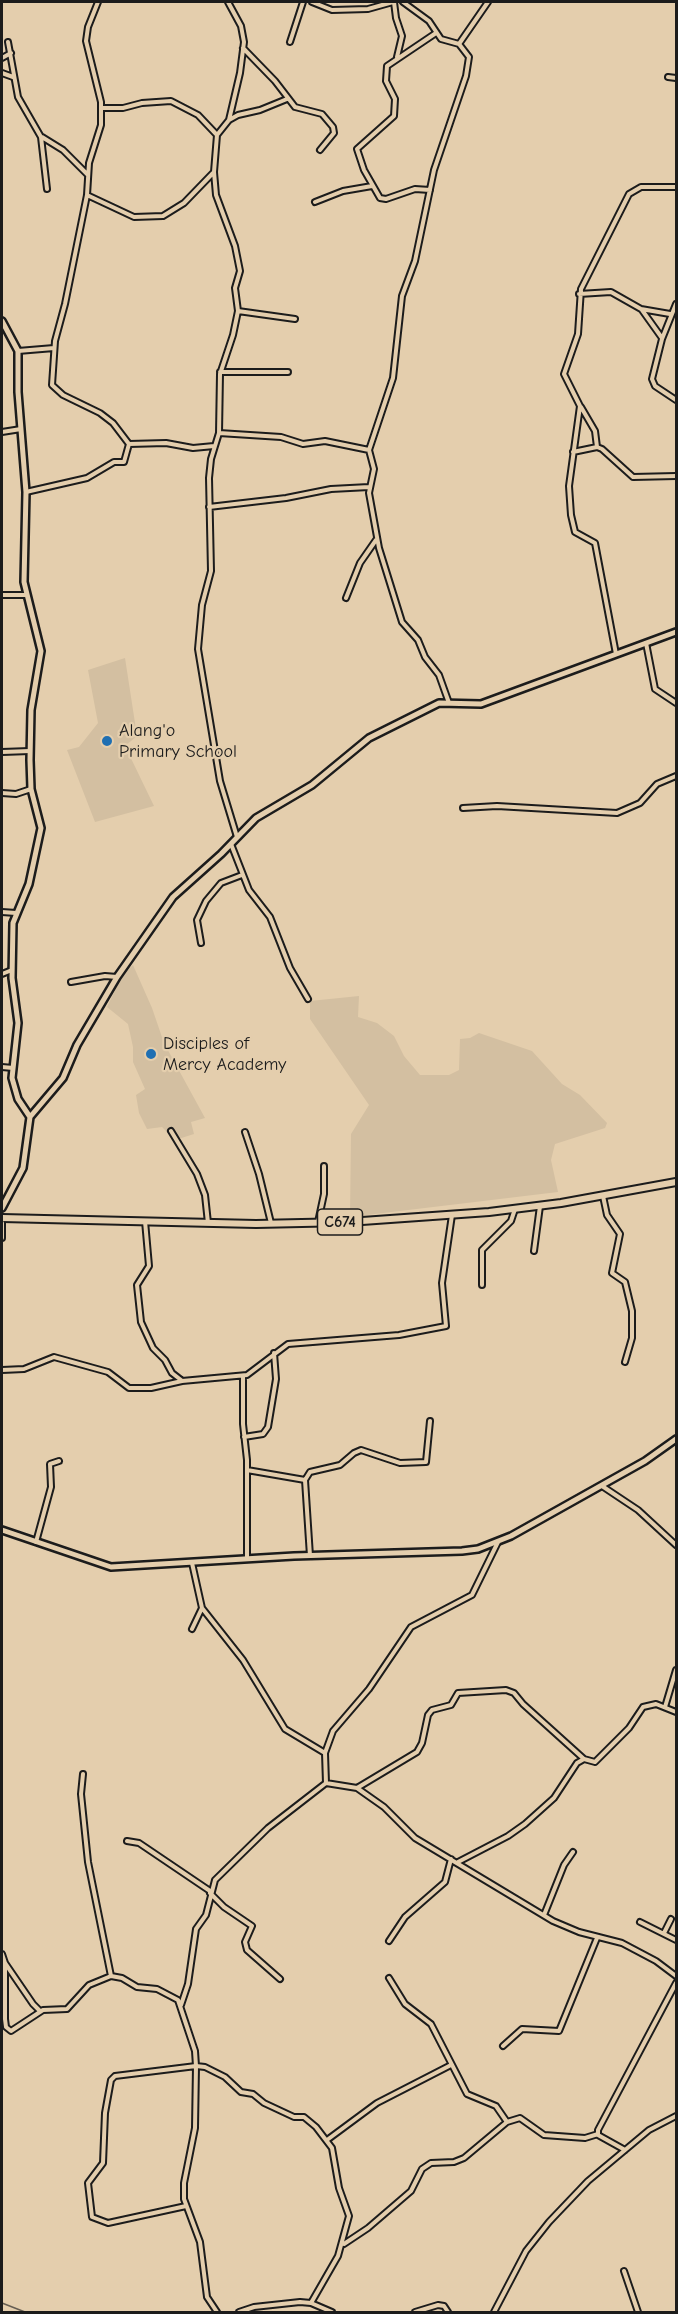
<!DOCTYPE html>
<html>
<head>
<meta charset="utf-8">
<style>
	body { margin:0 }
	#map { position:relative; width:678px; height:2314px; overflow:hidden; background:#e4cead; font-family:"Comic Neue",sans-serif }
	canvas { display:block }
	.frame { position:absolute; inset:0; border:3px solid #1c1c1c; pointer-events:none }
</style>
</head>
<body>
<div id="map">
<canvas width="678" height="2314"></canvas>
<div class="frame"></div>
</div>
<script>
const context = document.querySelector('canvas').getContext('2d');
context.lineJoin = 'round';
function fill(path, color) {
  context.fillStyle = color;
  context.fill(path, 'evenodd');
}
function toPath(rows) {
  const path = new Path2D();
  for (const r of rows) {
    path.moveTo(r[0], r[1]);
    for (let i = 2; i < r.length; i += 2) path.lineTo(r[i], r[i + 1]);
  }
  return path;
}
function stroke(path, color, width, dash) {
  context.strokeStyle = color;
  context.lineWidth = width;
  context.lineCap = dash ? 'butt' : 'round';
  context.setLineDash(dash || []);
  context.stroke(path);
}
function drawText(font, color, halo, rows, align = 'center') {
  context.font = font + ' "Comic Neue",sans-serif';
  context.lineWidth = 4.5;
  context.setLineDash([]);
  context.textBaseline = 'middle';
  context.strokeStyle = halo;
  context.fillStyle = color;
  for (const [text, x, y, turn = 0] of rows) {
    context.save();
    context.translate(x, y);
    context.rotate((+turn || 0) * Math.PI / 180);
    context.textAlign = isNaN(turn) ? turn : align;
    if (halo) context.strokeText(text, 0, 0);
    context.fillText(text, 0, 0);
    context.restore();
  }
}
const built = toPath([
	[125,658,137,736,125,746,154,806,95,822,67,750,79,747,98,723,88,670],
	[133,965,152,1008,164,1043,205,1118,191,1122,194,1134,175,1140,162,1127,147,1129,139,1113,136,1095,145,1089,133,1062,133,1047,128,1024,107,1007,123,974],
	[359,996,358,1017,377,1023,394,1036,404,1056,420,1075,449,1075,459,1070,460,1039,470,1038,479,1033,532,1051,562,1084,580,1095,607,1123,605,1128,555,1144,551,1160,558,1192,350,1217,351,1134,369,1105,310,1019,310,1001]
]);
const stream = toPath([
	[2,2303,25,2312]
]);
const street = toPath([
	[228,2,241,26,244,42,240,73,229,120],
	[312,2,332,10,368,9,393,2],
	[394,2,396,18,402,36,397,57],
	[403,2,429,21,441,39,459,44,469,57,466,76,434,170,415,261,402,296,393,378,369,450,374,469,369,493,379,548,402,622,418,640,425,657,439,675,449,703],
	[8,42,18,97,41,137,47,189],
	[290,42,303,2],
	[459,44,488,2],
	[243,48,275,81,295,107,322,114,333,127,334,133,320,150],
	[2,58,11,53],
	[2,73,13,77],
	[668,77,676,78],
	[102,108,123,108,142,103,171,101,198,115,217,135,214,172,216,195,235,246,240,271,235,288,238,311,233,335,220,374,219,433,211,459,209,478,211,571,202,605,198,649,220,781,237,837],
	[217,135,229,120,238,115,260,110,287,99],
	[42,137,63,150,88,175],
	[430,190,415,189,386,199,380,198,364,170,357,149,394,116,395,99,386,81,387,66,436,33],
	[87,195,134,217,163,216,184,203,213,173],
	[315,202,343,191,372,186],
	[579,294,611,292,641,309,670,314],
	[676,304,662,339,652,379,655,386,676,400],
	[642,310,662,338],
	[238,311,295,319],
	[18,351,54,348],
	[220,372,288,372],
	[581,407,595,431,597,447],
	[2,432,21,429],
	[219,433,281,437,303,444,325,441,369,450],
	[129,444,166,443,193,448,214,446],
	[573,452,597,447,602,449,633,477,676,476],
	[26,492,87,478,114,462,124,462,129,444,113,423,100,413,63,395,52,385,55,341,65,304,87,195,89,163,101,125,101,102,86,41,88,27,98,2],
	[209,507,286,498,331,489,369,487],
	[2,595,26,595],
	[346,598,360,563,376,540],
	[646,643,655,689,676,703],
	[616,654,595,543,575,532,571,515,569,486,580,406,564,374,578,334,581,289,629,194,641,187,676,187],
	[2,752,30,751],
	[2,793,16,794,31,789],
	[463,808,497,806,617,813,640,803,657,784,676,776],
	[231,844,249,890,270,917,290,968,308,999],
	[2,912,16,913],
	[201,943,197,920,206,901,221,883,242,875],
	[2,974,12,970],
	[71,982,105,976,117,977],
	[2,1067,13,1068],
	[171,1131,197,1174,205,1195,208,1223],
	[245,1132,259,1174,271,1223],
	[603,1196,607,1215,620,1234,612,1273,625,1282,632,1311,632,1338,625,1362],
	[145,1221,149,1266,137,1285,141,1322,153,1348,165,1360,172,1373,181,1380],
	[318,1222,324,1194,324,1166],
	[2,1223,2,1238],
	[534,1251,540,1206],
	[482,1285,482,1250,511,1221,515,1209],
	[2,1370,24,1369,54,1357,108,1372,129,1388,151,1388,182,1381,247,1375,288,1344,399,1335,446,1326,442,1283,452,1215],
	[243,1376,243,1424,247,1460,247,1559],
	[244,1437,263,1434,268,1427,276,1379,274,1353],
	[247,1470,305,1480],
	[602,1486,638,1510,676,1545],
	[36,1542,51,1487,50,1464,59,1461],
	[310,1556,305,1480,310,1472,340,1465,354,1453,361,1450,400,1463,426,1462,430,1421],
	[202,1608,243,1660,285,1729,325,1753],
	[192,1629,202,1608,192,1563],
	[665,1707,676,1670],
	[83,1774,81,1794,88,1862,111,1976],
	[326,1783,325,1753,333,1731,369,1689,411,1627,472,1595,498,1542],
	[357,1788,417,1752,422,1743,428,1715,432,1710,451,1705,458,1693,506,1690,514,1693,523,1704,584,1759],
	[127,1841,139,1843,210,1891],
	[458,1862,508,1836,525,1824,554,1798,577,1763,584,1759,595,1762,629,1728,643,1707,656,1704,676,1712],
	[210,1893,224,1907,252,1926,245,1942,247,1950,280,1979],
	[544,1915,564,1865,573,1852],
	[640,1922,676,1940],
	[664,1933,671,1919],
	[389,1941,405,1917,445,1882,451,1859],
	[2,1954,5,1963,5,2019,6,2027,11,2031,43,2010,67,2009,89,1985,111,1976,122,1978,137,1987,157,1989,178,2000,195,2051,196,2066,195,2128,184,2183,184,2199,200,2242,207,2297,217,2312],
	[5,1963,33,2004,40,2011],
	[389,1978,405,2004,431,2024,467,2094,496,2106,507,2122],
	[181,2005,188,1984,196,1929,206,1915,215,1880,268,1828,326,1783,357,1788,384,1807,415,1838,553,1921,579,1932,622,1943,656,1961,676,1976],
	[503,2046,522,2029,559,2031,597,1938],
	[327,2140,377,2103,451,2065],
	[625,2150,598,2135,598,2130,676,1983],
	[186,2206,108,2223,92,2217,88,2183,103,2163,105,2113,111,2080,115,2076,196,2066,205,2067,225,2077,241,2092,253,2094,264,2103,294,2117,304,2117,316,2127,332,2148,339,2188,349,2216,338,2256,311,2303],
	[344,2244,368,2228,411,2191,422,2169,431,2163,454,2162,464,2158,507,2122,520,2118,544,2135,585,2138,598,2134],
	[624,2271,638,2312],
	[239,2312,254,2307,300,2302,311,2303,332,2312],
	[415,2312,438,2305,444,2306,448,2312],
	[494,2312,526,2251,549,2222,588,2181,649,2130,676,2116]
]);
const secondary = toPath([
	[2,321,18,351,18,392,26,492,24,582,41,651,31,710,30,760,31,789,41,828,29,884,13,923,12,978,18,1023,12,1078,18,1099,30,1117],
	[2,1208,23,1168,30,1117,63,1078,77,1045,117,977,173,897,221,854,256,818,312,785,369,738,439,703,481,704,676,632],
	[2,1530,111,1567,294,1556,462,1551,478,1549,511,1536,645,1461,676,1439]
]);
const primary = toPath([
	[2,1218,256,1224,348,1222,489,1212,561,1203,676,1182]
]);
const markers = [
	[107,741,6,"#1f6fb2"],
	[151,1054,6,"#1f6fb2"]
];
const shields = [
	[340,1222,45]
];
const shieldNames = [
	["C674",340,1222]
];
const poiNames = [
	["Alang'o",119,731],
	["Primary School",119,752],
	["Disciples of",163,1044],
	["Mercy Academy",163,1065]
];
fill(built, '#d3bfa1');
stroke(stream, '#665e52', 1.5);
stroke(street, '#1c1c1c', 8);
stroke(secondary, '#1c1c1c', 10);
stroke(primary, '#1c1c1c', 10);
stroke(street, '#e4cead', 4);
stroke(secondary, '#e4cead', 5);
stroke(primary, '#e4cead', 6);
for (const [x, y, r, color] of markers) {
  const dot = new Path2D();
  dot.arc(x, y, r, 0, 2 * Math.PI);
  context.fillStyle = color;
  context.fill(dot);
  stroke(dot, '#e4cead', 2);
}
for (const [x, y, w] of shields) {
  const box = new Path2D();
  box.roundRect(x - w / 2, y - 13, w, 26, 4.5);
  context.fillStyle = '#e4cead';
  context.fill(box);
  stroke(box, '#1c1c1c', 1.5);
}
drawText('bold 16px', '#1c1c1c', null, shieldNames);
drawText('18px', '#1c1c1c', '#e4cead', poiNames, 'left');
</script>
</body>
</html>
